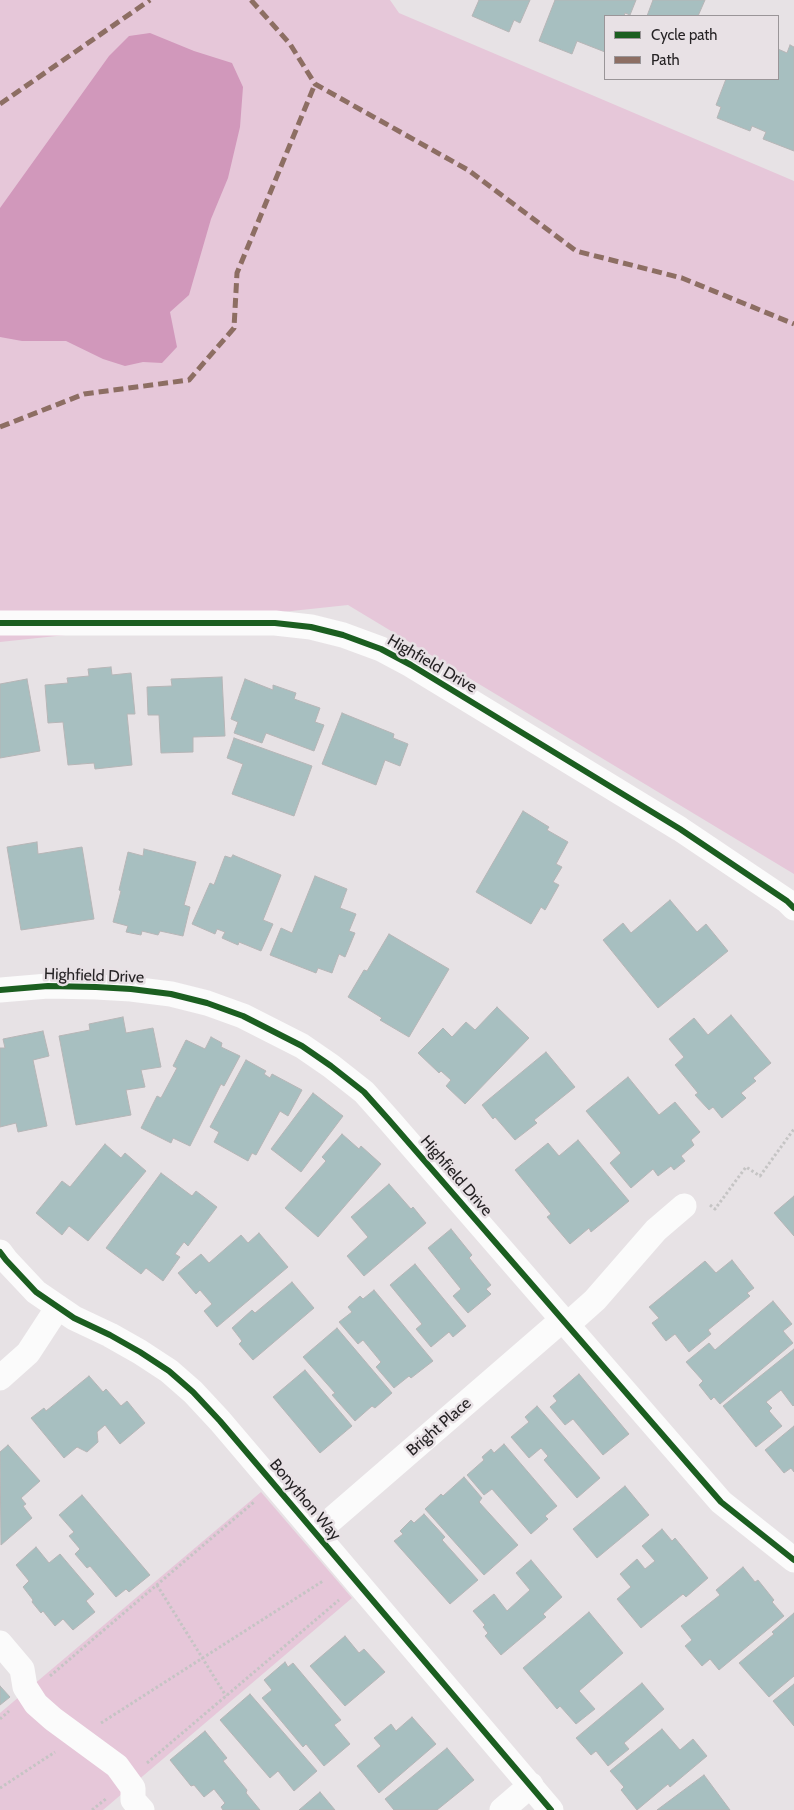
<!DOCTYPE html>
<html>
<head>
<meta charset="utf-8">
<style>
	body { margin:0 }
	#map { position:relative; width:794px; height:1810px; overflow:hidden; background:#e7e2e5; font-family:Cabin,sans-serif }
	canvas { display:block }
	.legend { position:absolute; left:604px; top:15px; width:175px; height:65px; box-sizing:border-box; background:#e8e1e5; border:1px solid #9a9598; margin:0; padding:6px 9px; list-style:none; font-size:15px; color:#262325 }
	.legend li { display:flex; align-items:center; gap:10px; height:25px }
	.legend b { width:25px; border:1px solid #9a9598 }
</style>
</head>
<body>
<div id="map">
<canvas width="794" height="1810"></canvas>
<ul class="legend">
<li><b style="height:6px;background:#1b5e20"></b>Cycle path</li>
<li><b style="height:6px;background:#8d6e63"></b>Path</li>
</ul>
</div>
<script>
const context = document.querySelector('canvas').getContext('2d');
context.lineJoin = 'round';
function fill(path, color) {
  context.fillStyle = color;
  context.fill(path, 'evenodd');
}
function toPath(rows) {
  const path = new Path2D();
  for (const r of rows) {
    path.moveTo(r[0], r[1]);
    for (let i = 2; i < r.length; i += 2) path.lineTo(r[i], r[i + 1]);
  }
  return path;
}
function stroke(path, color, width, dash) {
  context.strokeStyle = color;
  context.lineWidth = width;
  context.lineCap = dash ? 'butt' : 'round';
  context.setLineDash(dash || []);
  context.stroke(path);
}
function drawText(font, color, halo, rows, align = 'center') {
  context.font = font + ' Cabin,sans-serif';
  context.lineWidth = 5;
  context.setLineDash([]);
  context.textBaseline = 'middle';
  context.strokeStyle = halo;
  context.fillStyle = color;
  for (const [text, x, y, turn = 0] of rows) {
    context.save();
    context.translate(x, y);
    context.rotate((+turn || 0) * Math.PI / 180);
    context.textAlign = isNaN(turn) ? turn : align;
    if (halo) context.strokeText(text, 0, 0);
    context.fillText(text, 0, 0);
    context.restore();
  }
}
const green = toPath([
	[0,0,390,0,399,13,794,181,794,874,348,605,0,642],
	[261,1492,352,1598,103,1810,0,1810,0,1713]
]);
const water = toPath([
	[150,33,194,51,232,63,243,87,240,127,228,178,211,219,189,295,170,312,177,347,162,363,143,362,125,366,103,359,66,341,22,341,0,337,0,208,109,56,129,36]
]);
const building = toPath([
	[479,0,530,0,520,23,514,20,509,32,472,16,479,0],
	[555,0,636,0,630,15,625,13,624,16,605,16,605,52,577,41,572,54,539,41,555,0],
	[653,0,705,0,698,16,647,16,653,0],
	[790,45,794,47,794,151,763,139,766,132,752,126,750,131,717,118,721,107,716,105,726,79,778,79,778,49,787,53,790,45],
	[111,667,112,675,131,673,135,714,127,714,132,765,95,769,94,763,68,765,63,722,48,723,45,685,68,683,67,678,89,676,88,669,111,667],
	[222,677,225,736,193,737,193,752,161,753,159,715,148,715,147,687,172,686,171,679,222,677],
	[27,679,40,751,0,758,0,684,27,679],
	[245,679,273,690,273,685,296,693,294,699,320,708,315,722,324,725,314,751,266,733,262,743,234,733,238,722,231,719,245,679],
	[342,713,394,734,393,738,408,744,400,766,385,760,376,785,322,764,342,713],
	[234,738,312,766,294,816,232,794,243,764,227,758,234,738],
	[523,811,549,827,547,830,568,842,556,864,562,867,553,882,559,885,545,910,541,907,531,924,476,892,523,811],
	[37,842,38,854,82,847,94,919,21,930,7,847,37,842],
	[144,849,196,862,184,905,190,907,183,936,160,931,158,935,142,931,141,935,126,932,128,926,113,922,121,891,119,890,128,852,143,856,144,849],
	[233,855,281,875,263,920,273,924,261,951,239,942,238,945,222,938,225,932,217,929,215,934,192,924,210,883,214,885,225,856,231,858,233,855],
	[315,876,347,889,340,908,356,914,349,931,355,933,345,957,339,954,332,973,318,968,316,973,270,955,281,928,292,933,315,876],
	[670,900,697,932,706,924,728,951,658,1008,603,940,623,923,631,933,670,900],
	[389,934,449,969,409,1037,380,1020,382,1018,348,997,364,970,367,971,389,934],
	[497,1007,529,1038,465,1104,446,1086,451,1080,441,1071,439,1073,418,1053,443,1028,452,1037,466,1022,475,1030,497,1007],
	[731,1015,771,1063,753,1078,756,1081,741,1093,746,1098,722,1118,713,1107,709,1110,695,1095,698,1093,675,1065,684,1057,669,1039,694,1018,708,1035,731,1015],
	[123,1017,126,1033,153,1028,161,1067,141,1070,145,1087,126,1090,131,1115,76,1125,59,1036,90,1030,89,1024,123,1017],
	[43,1031,49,1056,33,1060,47,1126,18,1132,16,1123,0,1127,0,1048,5,1048,3,1039,43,1031],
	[211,1037,222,1043,221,1047,240,1056,224,1086,221,1084,190,1146,173,1138,171,1143,141,1128,157,1096,161,1098,177,1068,173,1066,186,1040,205,1049,211,1037],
	[546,1052,575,1087,534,1120,537,1123,515,1140,495,1117,493,1119,482,1105,546,1052],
	[246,1060,266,1071,264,1074,270,1078,272,1074,302,1090,288,1116,280,1111,256,1155,252,1153,248,1161,214,1142,219,1132,210,1127,246,1060],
	[628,1077,659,1115,675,1102,700,1132,691,1140,694,1145,681,1156,685,1161,674,1170,671,1166,658,1176,653,1169,631,1188,610,1163,621,1153,586,1111,628,1077],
	[313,1093,343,1116,301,1172,271,1149,313,1093],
	[342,1134,359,1149,361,1146,381,1164,318,1237,285,1208,326,1161,322,1157,342,1134],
	[578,1140,629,1201,591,1232,589,1228,570,1244,547,1217,551,1214,515,1170,548,1143,559,1156,578,1140],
	[105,1144,121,1158,125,1153,146,1171,88,1241,69,1226,62,1235,36,1213,62,1181,70,1187,105,1144],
	[161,1173,192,1196,196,1191,217,1207,188,1246,184,1242,175,1254,180,1257,163,1281,146,1268,141,1274,106,1248,161,1173],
	[389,1184,411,1209,413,1207,426,1223,364,1276,347,1256,368,1237,351,1217,389,1184],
	[794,1196,794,1236,774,1213,794,1196],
	[451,1229,472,1255,469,1258,491,1285,486,1289,491,1294,468,1313,453,1296,461,1289,428,1248,451,1229],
	[259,1233,288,1267,217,1327,204,1311,212,1304,200,1290,196,1294,178,1273,201,1254,209,1263,241,1235,248,1243,259,1233],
	[732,1260,754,1288,747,1293,750,1296,708,1330,711,1334,689,1352,675,1334,666,1341,652,1323,659,1318,649,1307,705,1261,716,1273,732,1260],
	[415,1264,466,1326,453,1337,449,1332,431,1347,416,1329,422,1324,390,1285,415,1264],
	[292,1282,314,1308,253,1360,239,1344,242,1341,232,1328,252,1310,255,1313,292,1282],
	[374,1290,433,1361,411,1378,409,1376,394,1388,376,1367,381,1362,363,1340,358,1344,339,1322,352,1312,348,1307,360,1296,363,1299,374,1290],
	[773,1301,792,1324,783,1331,793,1343,720,1404,714,1397,711,1400,699,1385,703,1381,686,1362,709,1343,715,1350,773,1301],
	[337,1328,392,1393,375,1408,372,1406,355,1421,332,1395,335,1393,303,1357,337,1328],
	[794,1349,794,1405,793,1406,781,1390,766,1402,772,1408,769,1411,782,1426,756,1447,723,1406,794,1349],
	[305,1370,352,1426,320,1453,273,1397,305,1370],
	[579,1374,629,1434,603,1455,573,1419,565,1425,550,1407,557,1401,553,1396,579,1374],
	[89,1376,103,1392,106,1389,121,1406,127,1401,145,1423,120,1444,105,1425,97,1432,98,1442,87,1452,77,1447,64,1458,31,1418,44,1408,46,1411,89,1376],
	[537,1406,600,1478,577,1498,544,1460,548,1456,541,1448,529,1458,511,1437,529,1422,525,1417,537,1406],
	[794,1426,794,1472,791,1468,784,1473,765,1450,794,1426],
	[504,1444,557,1506,545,1516,548,1519,531,1534,492,1489,484,1495,467,1475,484,1460,482,1457,491,1449,494,1453,504,1444],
	[8,1445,40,1481,21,1498,26,1504,23,1506,32,1518,1,1545,0,1452,8,1445],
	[464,1477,482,1498,479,1502,518,1545,484,1575,425,1509,441,1494,443,1496,464,1477],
	[625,1486,649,1515,597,1558,573,1529,625,1486],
	[82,1495,150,1575,129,1592,126,1589,116,1597,90,1566,87,1568,75,1554,80,1549,69,1536,74,1532,59,1515,82,1495],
	[424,1514,445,1537,442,1540,478,1580,450,1604,394,1541,403,1534,400,1531,411,1520,414,1523,424,1514],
	[662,1529,672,1541,675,1538,708,1578,686,1597,683,1594,641,1628,617,1599,631,1587,620,1574,637,1559,645,1569,655,1561,642,1546,662,1529],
	[36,1547,49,1563,60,1554,94,1594,86,1601,95,1612,73,1630,63,1619,55,1626,43,1611,41,1613,32,1602,33,1600,23,1587,29,1581,16,1565,36,1547],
	[531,1560,562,1597,543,1614,546,1617,501,1655,485,1636,488,1633,483,1627,485,1625,473,1611,494,1594,507,1611,530,1590,516,1573,531,1560],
	[743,1567,755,1582,758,1580,774,1600,772,1602,784,1616,719,1670,710,1659,702,1666,685,1646,692,1640,681,1626,720,1595,716,1590,743,1567],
	[589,1612,623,1653,579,1691,595,1709,576,1724,560,1706,557,1709,523,1668,589,1612],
	[794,1613,794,1676,769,1697,739,1663,774,1634,772,1632,794,1613],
	[345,1636,359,1653,364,1649,385,1672,345,1706,310,1666,345,1636],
	[285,1662,288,1667,293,1663,341,1720,334,1725,350,1744,324,1766,306,1744,303,1747,262,1698,272,1690,264,1680,285,1662],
	[642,1683,664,1709,624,1743,629,1749,608,1766,596,1751,591,1755,576,1738,642,1683],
	[794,1684,794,1726,773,1701,794,1684],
	[0,1686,10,1697,0,1705,0,1686],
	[250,1694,317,1771,294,1791,278,1771,270,1778,220,1720,250,1694],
	[412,1717,436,1744,379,1793,357,1766,381,1746,374,1738,391,1724,396,1731,412,1717],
	[662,1729,680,1750,693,1739,707,1756,670,1787,668,1784,637,1810,621,1790,624,1787,610,1771,662,1729],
	[205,1731,227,1758,223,1761,247,1790,246,1793,260,1810,223,1810,221,1807,225,1803,214,1789,204,1797,194,1785,191,1786,170,1760,205,1731],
	[447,1748,474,1780,437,1810,394,1810,385,1799,447,1748],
	[704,1775,730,1810,657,1810,704,1775],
	[320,1792,335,1810,299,1810,320,1792]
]);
const path = toPath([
	[710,1205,715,1209,746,1167,760,1176,794,1129],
	[157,1585,226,1696],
	[50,1676,254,1502],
	[0,1719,9,1711],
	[101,1723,323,1581],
	[147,1763,339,1600],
	[0,1788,55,1752],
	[92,1810,107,1798]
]);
const street = toPath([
	[0,623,275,623,311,627,343,635,381,649,411,665,680,829,787,901,794,908],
	[0,990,48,986,96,987,131,989,171,994,207,1003,243,1016,302,1046,331,1066,364,1092,389,1120,721,1502,794,1560],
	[0,1252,6,1260,36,1292,74,1318,110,1335,140,1352,169,1371,193,1392,220,1421,551,1810],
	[567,1325,595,1300,656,1230,684,1206],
	[0,1378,28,1353,58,1307],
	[316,1533,562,1320],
	[0,1643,22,1669,25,1687,36,1704,53,1719,117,1766,133,1788,133,1800,142,1810],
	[502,1810,531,1785]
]);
const quiet = toPath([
	[251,0,290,44,315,84,468,170,576,251,682,278,794,324],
	[0,104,150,0],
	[0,427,84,394,189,380,234,328,237,273,315,84]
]);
const cycleway = toPath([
	[0,623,275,623,311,627,343,635,381,649,411,665,680,829,787,901,794,908],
	[0,990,48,986,96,987,131,989,171,994,207,1003,243,1016,302,1046,331,1066,364,1092,389,1120,721,1502,794,1560],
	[0,1252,6,1260,36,1292,74,1318,110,1335,140,1352,169,1371,193,1392,220,1421,551,1810]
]);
const streetNames = [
	["Highfield Drive",432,664,30],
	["Highfield Drive",94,976,2],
	["Highfield Drive",456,1176,49],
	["Bright Place",439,1427,-41],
	["Bonython Way",305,1500,50]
];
fill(green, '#e6c7d9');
fill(water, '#d198bb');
fill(building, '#a7bfc0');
stroke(building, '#b6b5b6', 1);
stroke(path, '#c5c4c4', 3, [2.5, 2.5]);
stroke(street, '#fbfbfb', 25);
stroke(quiet, '#8d6e63', 5, [10, 5]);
stroke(cycleway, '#1b5e20', 6);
drawText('16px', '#262325', '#e8e1e5', streetNames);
</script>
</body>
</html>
